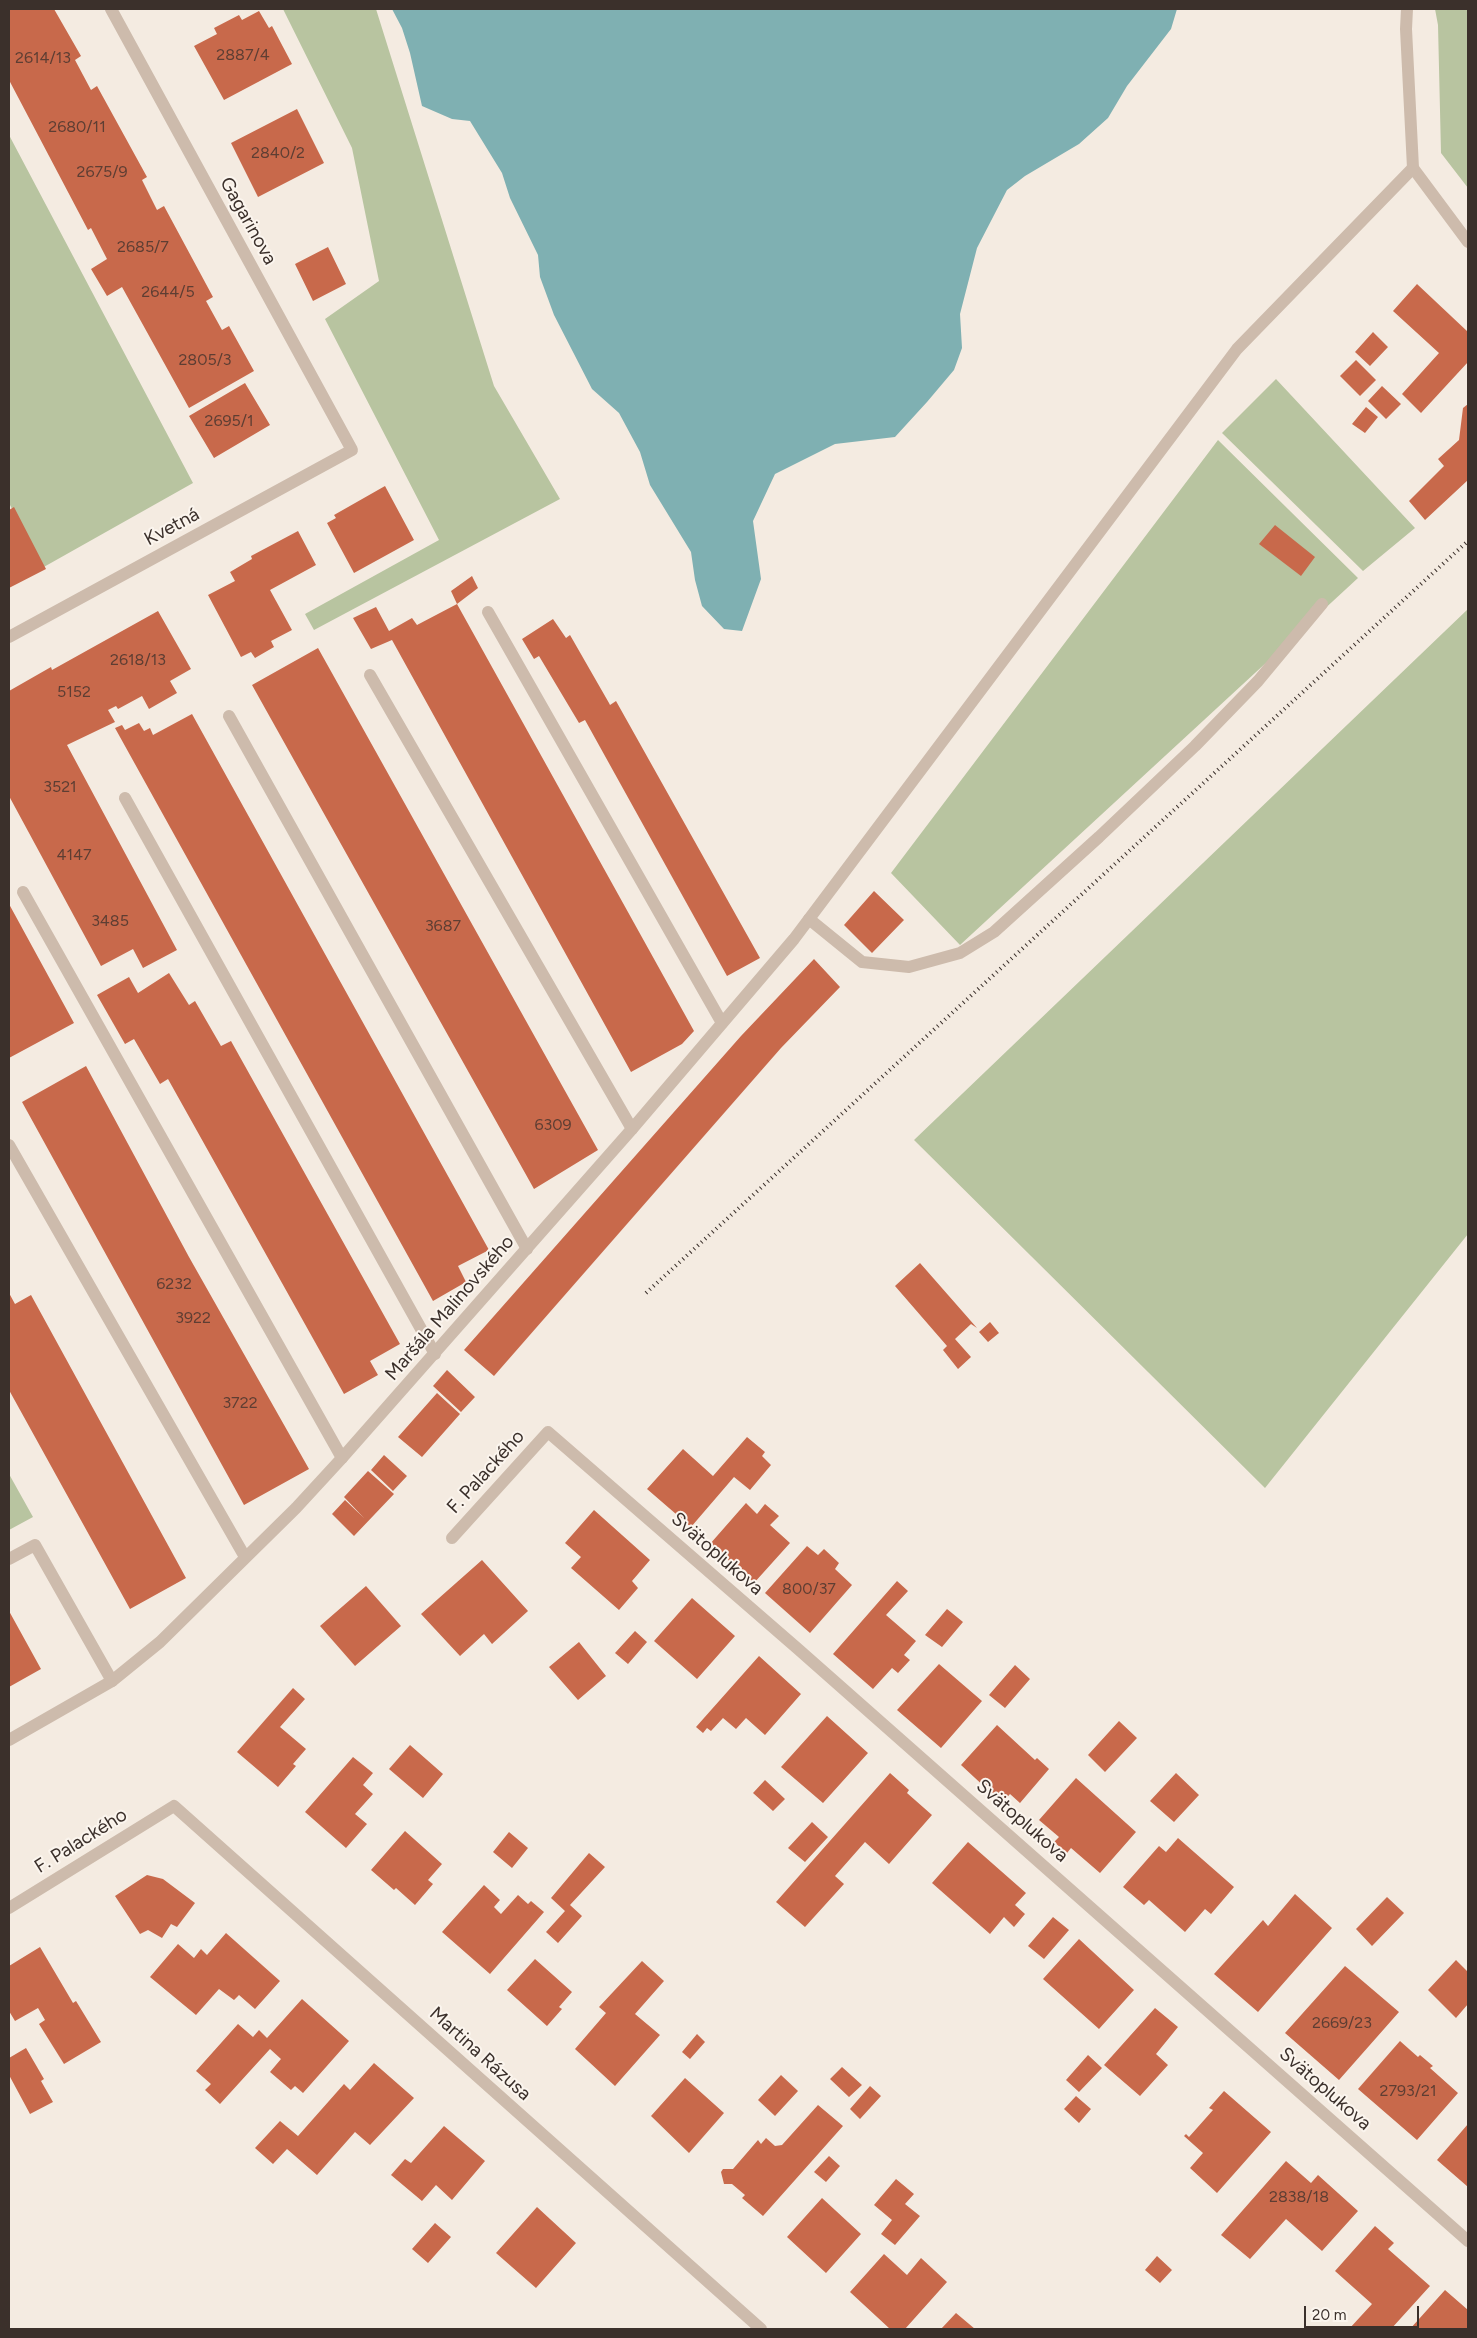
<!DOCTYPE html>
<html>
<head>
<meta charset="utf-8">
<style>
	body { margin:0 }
	#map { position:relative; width:1477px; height:2338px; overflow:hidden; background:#f4ebe1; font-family:Figtree,sans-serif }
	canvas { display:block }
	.frame { position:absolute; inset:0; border:10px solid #3b302b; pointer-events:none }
	.scale { position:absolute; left:1304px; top:2306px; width:115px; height:22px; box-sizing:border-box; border:2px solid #3b302b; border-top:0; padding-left:6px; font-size:15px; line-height:18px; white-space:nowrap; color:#3b302b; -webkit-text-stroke:4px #fbf5ee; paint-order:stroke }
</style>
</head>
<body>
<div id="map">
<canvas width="1477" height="2338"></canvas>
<div class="frame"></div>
<div class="scale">20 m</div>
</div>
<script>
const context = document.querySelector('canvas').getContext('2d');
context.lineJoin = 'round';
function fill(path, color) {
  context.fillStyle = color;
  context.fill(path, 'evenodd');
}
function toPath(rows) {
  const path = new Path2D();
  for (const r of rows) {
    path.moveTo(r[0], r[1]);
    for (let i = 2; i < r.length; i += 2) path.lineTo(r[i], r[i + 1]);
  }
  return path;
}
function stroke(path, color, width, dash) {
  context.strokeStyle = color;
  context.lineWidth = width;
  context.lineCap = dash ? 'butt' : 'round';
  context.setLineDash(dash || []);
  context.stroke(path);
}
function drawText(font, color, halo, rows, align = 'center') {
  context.font = font + ' Figtree,sans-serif';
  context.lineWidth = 4;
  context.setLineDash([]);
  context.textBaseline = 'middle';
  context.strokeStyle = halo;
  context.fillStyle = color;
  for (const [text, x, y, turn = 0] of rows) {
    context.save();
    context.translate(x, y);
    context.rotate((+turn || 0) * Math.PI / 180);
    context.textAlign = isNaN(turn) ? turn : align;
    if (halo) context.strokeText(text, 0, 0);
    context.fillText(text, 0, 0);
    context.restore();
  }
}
const green = toPath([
	[283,9,376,9,494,386,560,499,314,630,305,614,439,540,325,319,379,281,352,148],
	[1435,9,1468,9,1468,188,1441,153,1438,25],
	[9,135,193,483,42,568,9,503],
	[1276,379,1415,528,1363,571,1222,433],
	[1218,440,1358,578,960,945,891,873],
	[1468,609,1468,1234,1265,1488,914,1140],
	[9,1474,33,1517,9,1530]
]);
const water = toPath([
	[392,9,1177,9,1171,29,1127,86,1108,118,1079,144,1025,176,1007,190,977,248,960,314,962,348,954,370,927,402,895,437,835,444,775,474,753,521,761,579,742,631,724,629,702,606,695,580,691,552,650,485,640,452,619,413,592,389,554,315,540,277,538,255,510,198,502,173,470,121,452,119,422,106,410,53,402,28]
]);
const building = toPath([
	[9,9,54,9,81,56,75,60,91,90,97,86,147,177,142,180,157,210,164,206,213,297,206,301,222,330,229,326,254,371,189,408,122,287,107,296,91,269,107,259,91,228,88,230,9,80],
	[259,11,269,28,272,26,292,64,224,100,194,46,217,34,214,28,239,15,242,20],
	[297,109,324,163,258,197,231,143],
	[328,247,346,284,313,301,295,264],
	[1417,284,1468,332,1468,362,1421,413,1402,394,1439,353,1393,311],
	[1373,332,1388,347,1370,366,1355,352],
	[1356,360,1376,380,1360,396,1340,376],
	[245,383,270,425,214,458,189,416],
	[1382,386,1401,404,1386,419,1368,401],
	[1468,404,1468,480,1425,520,1409,501,1444,466,1438,459,1459,440,1463,408],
	[1366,407,1378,417,1365,433,1352,424],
	[385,486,414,540,354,573,327,523,336,518,334,515],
	[14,507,46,569,9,588,9,510],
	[1275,525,1315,557,1301,576,1259,544],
	[298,531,316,565,270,590,292,630,271,641,274,647,255,658,251,652,241,657,208,595,235,581,230,572,252,559,251,556],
	[472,576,478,588,457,604,451,591],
	[457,604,694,1031,682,1044,631,1072,392,640,371,649,353,618,376,607,389,631,412,618,417,625],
	[158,611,191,669,170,681,177,693,149,709,142,696,118,709,116,706,108,710,115,722,67,745,177,950,143,968,133,949,101,966,9,796,9,691,51,667,52,670],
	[553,619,566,638,570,635,609,703,610,705,616,701,760,958,727,976,585,720,579,723,539,656,534,659,522,639],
	[318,648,598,1150,534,1189,252,685],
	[192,714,489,1250,458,1266,466,1282,433,1301,115,728,122,725,125,730,139,723,144,731,150,728,153,735],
	[874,891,904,920,872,953,844,925],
	[9,904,74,1023,9,1058],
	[814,959,840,987,781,1048,494,1376,464,1350,741,1036],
	[169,973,189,1005,195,1001,221,1046,231,1041,400,1344,370,1361,378,1375,344,1394,168,1079,160,1084,134,1039,125,1044,97,995,129,977,138,993],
	[86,1066,189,1257,309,1469,244,1505,22,1102],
	[920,1263,977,1328,971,1324,955,1339,971,1357,958,1369,943,1350,947,1346,895,1286],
	[9,1293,15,1304,31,1295,186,1578,130,1609,9,1390],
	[990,1322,999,1333,988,1342,979,1332],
	[447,1370,475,1397,461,1412,433,1386],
	[437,1393,460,1414,422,1457,398,1437],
	[747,1437,765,1452,762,1456,771,1465,750,1490,734,1477,691,1527,647,1489,683,1449,713,1476],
	[384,1455,407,1476,393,1491,371,1470],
	[368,1471,394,1494,354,1536,332,1514,345,1500,364,1518,344,1497],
	[746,1503,757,1514,765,1504,779,1516,770,1525,790,1543,754,1583,710,1544],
	[594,1510,650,1560,632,1581,638,1588,619,1610,571,1568,581,1557,565,1543],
	[807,1546,818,1555,824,1549,839,1563,835,1569,852,1585,810,1633,765,1593],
	[482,1560,528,1611,492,1644,484,1634,460,1656,421,1614],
	[897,1581,908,1591,886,1615,916,1641,904,1655,910,1660,898,1673,892,1668,873,1689,833,1654],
	[366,1586,401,1626,355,1666,320,1626],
	[692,1598,735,1636,697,1679,654,1641],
	[947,1609,963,1622,942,1647,925,1635],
	[9,1611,41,1669,9,1687],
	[635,1631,647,1642,628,1664,615,1653],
	[579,1642,606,1676,578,1700,549,1667],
	[759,1656,801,1694,765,1735,746,1718,736,1729,723,1718,711,1731,707,1728,703,1733,696,1727],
	[939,1664,982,1701,941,1748,897,1710],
	[1015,1665,1030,1679,1005,1708,989,1695],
	[293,1688,305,1699,280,1727,306,1749,293,1764,296,1766,278,1787,237,1752],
	[827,1716,868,1753,823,1803,781,1767],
	[1119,1721,1137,1738,1105,1772,1088,1755],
	[997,1725,1035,1760,1037,1758,1049,1769,1020,1803,1010,1794,1002,1803,961,1765],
	[410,1745,443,1774,423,1798,389,1769],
	[353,1757,373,1773,363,1785,373,1794,355,1814,367,1824,346,1848,305,1812],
	[890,1773,909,1790,907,1793,932,1815,889,1864,865,1842,835,1876,844,1884,805,1927,776,1902],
	[1176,1773,1199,1795,1174,1822,1150,1801],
	[1076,1778,1136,1832,1100,1873,1071,1848,1067,1853,1054,1842,1059,1837,1039,1820],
	[765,1780,785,1799,773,1811,753,1793],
	[812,1822,828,1837,805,1862,788,1848],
	[405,1831,442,1864,428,1880,433,1884,415,1905,396,1888,394,1890,371,1870],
	[509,1832,528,1848,512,1868,493,1852],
	[1178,1838,1234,1887,1211,1914,1205,1909,1185,1932,1149,1900,1144,1905,1123,1887,1159,1846,1166,1852],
	[968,1842,1026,1893,1015,1905,1025,1914,1014,1927,1004,1917,990,1934,932,1883],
	[589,1853,605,1867,570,1905,582,1916,558,1943,546,1932,565,1911,551,1898],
	[147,1875,163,1879,195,1903,177,1927,171,1924,162,1938,148,1930,140,1934,115,1896],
	[484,1885,500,1900,494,1907,501,1914,518,1895,528,1904,531,1901,544,1912,490,1974,442,1932],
	[1295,1894,1332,1928,1258,2012,1214,1974,1263,1920,1268,1926],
	[1387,1897,1404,1913,1372,1946,1356,1929],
	[1053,1917,1069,1930,1044,1959,1028,1946],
	[226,1933,280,1981,255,2009,239,1995,234,2000,219,1989,196,2015,150,1977,178,1944,194,1958,201,1949,207,1955],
	[1079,1939,1134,1990,1099,2029,1043,1979],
	[40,1947,73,2003,76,2001,101,2042,64,2064,39,2024,45,2020,38,2008,15,2021,9,2011,9,1966],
	[535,1959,572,1992,559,2007,562,2009,547,2026,507,1990],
	[1456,1960,1468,1972,1468,2004,1456,2018,1428,1990],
	[642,1961,664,1981,635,2014,660,2035,615,2086,575,2049,606,2013,599,2007],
	[1345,1966,1399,2012,1339,2080,1285,2033],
	[302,1999,349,2041,303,2093,295,2086,291,2090,270,2072,281,2059,270,2049,220,2104,205,2090,211,2084,196,2071,238,2024,253,2037,259,2030,267,2038],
	[1155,2008,1178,2027,1156,2054,1168,2065,1140,2096,1104,2065],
	[697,2034,705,2042,690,2059,682,2052],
	[1400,2041,1418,2057,1420,2055,1433,2066,1430,2068,1458,2093,1417,2140,1358,2089],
	[26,2048,44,2079,41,2081,53,2102,30,2114,9,2075,9,2058],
	[1088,2055,1102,2068,1079,2092,1066,2080],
	[374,2063,414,2098,370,2145,355,2132,317,2175,287,2149,273,2164,255,2148,280,2121,298,2136,344,2084,350,2090],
	[842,2067,862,2085,849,2097,830,2079],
	[781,2075,798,2091,775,2116,758,2100],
	[685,2078,724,2113,689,2153,651,2116],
	[870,2086,881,2096,860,2119,850,2109],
	[1224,2091,1271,2132,1217,2193,1190,2168,1203,2153,1184,2136,1186,2134,1189,2137,1213,2110,1209,2108],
	[1076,2096,1091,2109,1079,2123,1064,2109],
	[818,2105,843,2126,763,2216,742,2198,745,2195,732,2184,724,2184,721,2172,723,2169,733,2169,758,2140,761,2144,766,2138,775,2146,782,2145],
	[1468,2124,1468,2187,1437,2160],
	[444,2126,485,2161,452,2200,436,2185,422,2201,391,2175,405,2159,411,2163],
	[829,2156,840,2166,826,2182,814,2172],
	[1286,2161,1311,2183,1318,2175,1358,2211,1322,2251,1286,2219,1250,2259,1221,2235],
	[896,2179,914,2194,905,2204,920,2216,895,2245,881,2234,892,2220,874,2205],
	[822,2198,861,2234,826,2273,787,2237],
	[537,2207,576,2243,536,2288,496,2253],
	[435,2223,451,2237,428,2263,412,2249],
	[1375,2226,1394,2243,1388,2249,1430,2286,1391,2329,1349,2329,1372,2304,1335,2271],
	[884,2254,907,2275,921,2258,947,2282,905,2329,890,2329,850,2292],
	[1157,2256,1172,2270,1160,2283,1145,2270],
	[1445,2290,1468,2310,1468,2329,1410,2329],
	[956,2313,975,2329,941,2329]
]);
const service = toPath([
	[488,612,722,1023],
	[370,675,632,1129],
	[229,716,527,1249],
	[125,798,435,1354],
	[23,892,342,1458],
	[809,919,862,962,909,967,960,953,994,932,1099,837,1195,746,1258,681,1322,604],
	[9,1145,245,1557],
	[9,1559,35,1545,112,1681]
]);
const minor = toPath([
	[9,637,352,450,111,9],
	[452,1538,548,1432,798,1649,1468,2241],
	[9,1740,112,1681,160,1642,296,1508,342,1458,632,1129,794,939,1237,349,1413,168],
	[9,1908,174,1806,761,2329]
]);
const tertiary = toPath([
	[1407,9,1406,29,1413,168,1468,242]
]);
const rail = toPath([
	[646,1293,1468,541]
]);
const numberNames = [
	["2887/4",243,55],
	["2614/13",43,58],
	["2680/11",77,127],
	["2840/2",278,153],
	["2675/9",102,172],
	["2685/7",143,247],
	["2644/5",168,292],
	["2805/3",205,360],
	["2695/1",229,421],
	["2618/13",138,660],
	["5152",74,692],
	["3521",60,787],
	["4147",74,855],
	["3485",110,921],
	["3687",443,926],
	["6309",553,1125],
	["6232",174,1284],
	["3922",193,1318],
	["3722",240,1403],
	["800/37",809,1589],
	["2669/23",1342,2023],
	["2793/21",1408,2091],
	["2838/18",1299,2197]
];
const streetNames = [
	["Gagarinova",248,221,61],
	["Kvetná",172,527,-28],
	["Maršála Malinovského",450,1308,-49],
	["F. Palackého",486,1472,-48],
	["Svätoplukova",717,1554,41],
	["Svätoplukova",1022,1821,41],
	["F. Palackého",81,1841,-32],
	["Martina Rázusa",480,2054,42],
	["Svätoplukova",1325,2089,41]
];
fill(green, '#b8c4a0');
fill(water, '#7fb0b2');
fill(building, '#c8694b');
stroke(service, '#cdbbac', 12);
stroke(minor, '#cdbbac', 12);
stroke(tertiary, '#cdbbac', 12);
stroke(rail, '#3b302b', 4, [1, 4]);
drawText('16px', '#5e3e33', null, numberNames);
drawText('19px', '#3b302b', '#fbf5ee', streetNames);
</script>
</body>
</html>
